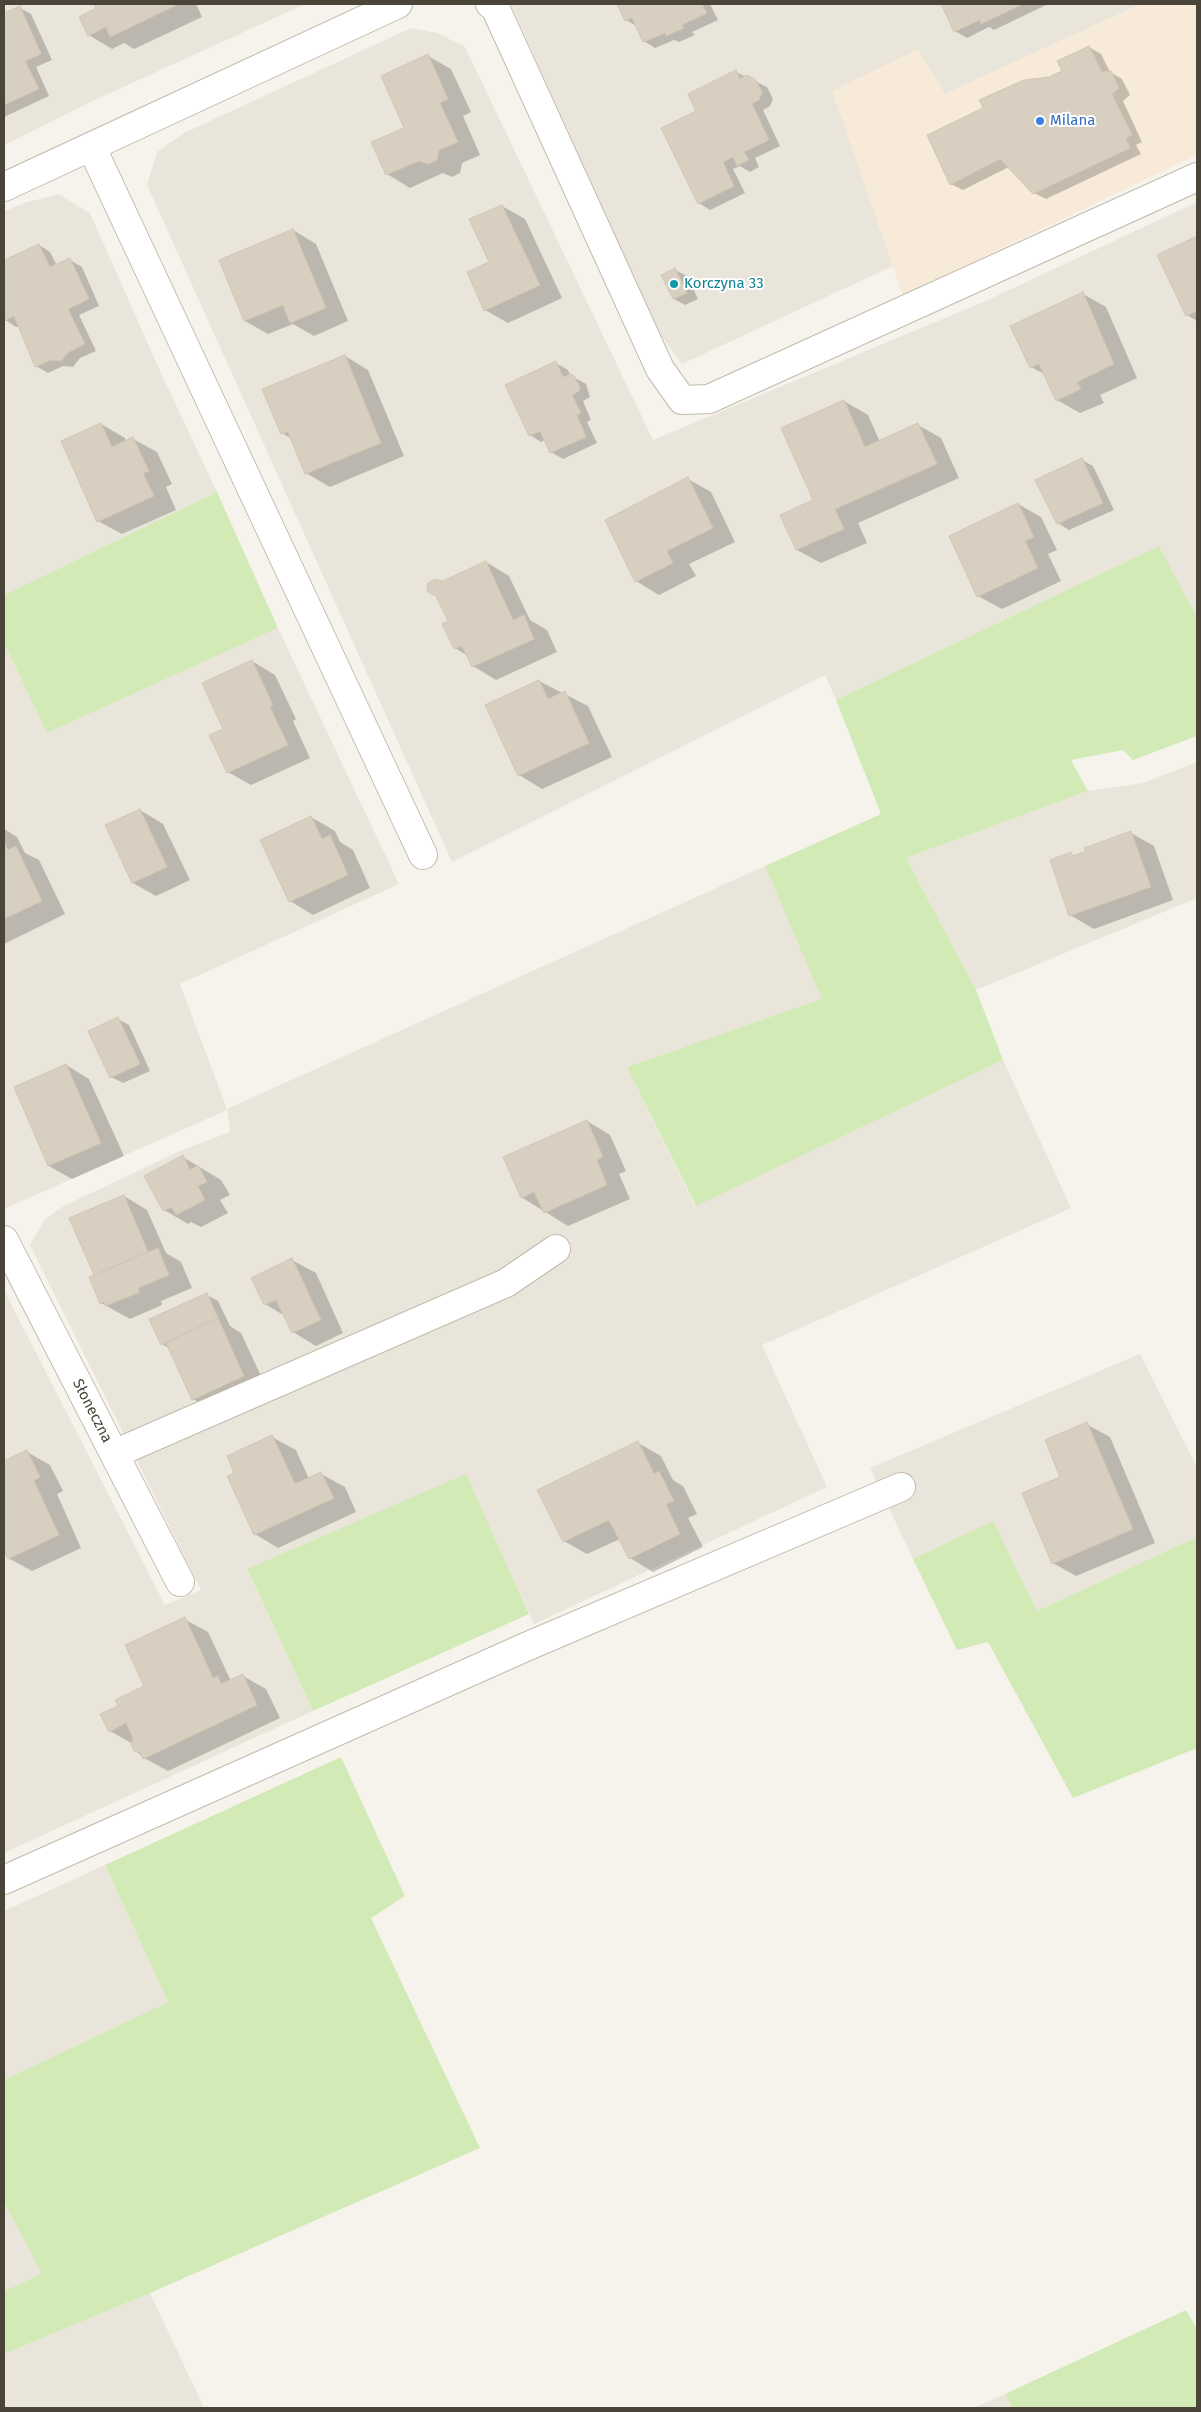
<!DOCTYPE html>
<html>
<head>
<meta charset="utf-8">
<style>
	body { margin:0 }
	#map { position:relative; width:1201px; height:2412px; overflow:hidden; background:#f6f3ec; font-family:"Fira Sans",sans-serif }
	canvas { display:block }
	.frame { position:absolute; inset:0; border:5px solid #4b4439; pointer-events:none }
</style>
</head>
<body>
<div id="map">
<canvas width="1201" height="2412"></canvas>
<div class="frame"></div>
</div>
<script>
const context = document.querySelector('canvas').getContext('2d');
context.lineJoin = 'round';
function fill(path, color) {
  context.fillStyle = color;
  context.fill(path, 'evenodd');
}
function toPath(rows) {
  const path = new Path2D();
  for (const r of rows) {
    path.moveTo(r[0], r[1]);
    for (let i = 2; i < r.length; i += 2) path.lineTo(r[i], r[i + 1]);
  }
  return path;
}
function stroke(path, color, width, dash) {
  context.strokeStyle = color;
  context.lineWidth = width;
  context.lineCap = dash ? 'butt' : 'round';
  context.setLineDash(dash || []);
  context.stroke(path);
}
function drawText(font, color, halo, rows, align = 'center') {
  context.font = font + ' "Fira Sans",sans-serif';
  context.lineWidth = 4;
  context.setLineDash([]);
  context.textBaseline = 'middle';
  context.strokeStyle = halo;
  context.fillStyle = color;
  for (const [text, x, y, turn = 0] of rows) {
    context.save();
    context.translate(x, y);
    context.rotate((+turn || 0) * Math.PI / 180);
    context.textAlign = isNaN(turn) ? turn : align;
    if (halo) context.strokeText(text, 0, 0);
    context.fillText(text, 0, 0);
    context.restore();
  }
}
const residential = toPath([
	[4,4,305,4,95,100,4,145],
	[511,4,1141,4,945,94,833,91,893,266,682,364,657,330],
	[411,28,437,33,465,47,653,440,988,300,1197,202,1197,617,1159,546,836,700,825,675,452,862,147,185,157,152,184,133],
	[58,194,90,213,160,371,217,492,4,595,4,212,21,204],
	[278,628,399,884,180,984,227,1109,765,866,823,999,627,1067,695,1206,1003,1060,1071,1208,762,1345,827,1487,534,1624,466,1475,247,1570,313,1711,4,1853,4,1290,165,1605,201,1590,30,1245,45,1219,64,1206,182,1150,230,1132,227,1110,6,1208,4,1203,4,643,47,733],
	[1197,762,1197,898,976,990,906,858,1088,791,1143,783],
	[1140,1354,1197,1467,1197,1537,1037,1611,993,1522,913,1559,870,1468],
	[105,1865,168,2002,4,2080,4,1911],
	[4,2202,43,2274,4,2291],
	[150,2293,204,2408,4,2408,4,2354],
	[1005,2394,1012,2408,974,2408]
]);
const commercial = toPath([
	[1141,4,1197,4,1197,155,903,295,832,91,918,49,945,94]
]);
const green = toPath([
	[217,492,278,628,47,733,4,643,4,595],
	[1159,546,1197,617,1197,736,1133,760,1123,750,1071,760,1088,791,906,858,976,990,1003,1060,696,1206,627,1067,822,999,765,866,881,814,836,700],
	[466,1474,529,1614,313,1711,247,1569],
	[993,1521,1037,1611,1197,1537,1197,1748,1073,1798,988,1642,957,1650,913,1559],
	[341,1757,405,1896,371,1918,480,2148,150,2293,4,2354,4,2291,42,2274,4,2202,4,2080,168,2002,105,1865],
	[1186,2310,1197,2329,1197,2408,1012,2408,1005,2394]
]);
const shadow = toPath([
	[95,4,196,4,202,17,134,49,124,43,112,49,89,35,98,9],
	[618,4,710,4,718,20,692,32,695,35,679,42,674,40,655,48,644,41,638,27,626,20],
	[942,4,1048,4,994,30,989,27,967,38,955,31],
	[20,8,31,14,52,60,36,67,49,96,4,117,4,15],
	[1089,47,1101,54,1110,72,1122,79,1130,95,1123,101,1142,142,1136,145,1141,154,1046,199,1034,193,1009,167,963,190,951,184,1049,79,1063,72],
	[428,56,451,69,471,112,463,116,480,155,462,163,460,173,452,177,443,173,410,188,387,174,405,128],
	[736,72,767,87,773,99,770,106,763,110,780,146,755,158,759,167,750,172,740,166,733,169,745,193,710,210,699,203,698,112],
	[502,206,525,219,562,298,508,323,485,310,491,262],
	[293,230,316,244,348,321,314,336,293,324,268,334,245,321],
	[1197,238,1197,321,1187,315,1159,255],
	[39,245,50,252,57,266,70,260,82,267,99,306,79,315,96,351,80,358,73,367,63,366,48,373,36,366,20,326,16,327,4,319,4,261],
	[675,270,687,276,698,299,685,305,674,299],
	[1083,294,1106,307,1137,378,1100,395,1104,403,1080,413,1057,400,1046,375,1031,367],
	[345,356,368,370,404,456,330,487,306,473,293,440,282,433],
	[556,363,568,370,570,375,586,384,590,397,583,401,591,420,587,422,597,443,563,459,551,452,545,440,541,442,530,435],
	[844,401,868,415,880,442,918,425,941,438,959,478,858,523,867,543,821,563,797,550,781,515,815,500],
	[101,424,125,438,126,442,133,439,157,452,172,484,166,487,176,510,122,534,98,521],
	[1082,460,1093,466,1114,510,1069,530,1058,523],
	[688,479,711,492,735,542,689,564,696,576,659,595,636,581],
	[1018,504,1041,517,1057,550,1048,554,1061,581,1002,609,978,596],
	[486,562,509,576,530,620,547,630,557,652,496,680,473,666,468,656,455,648,449,622],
	[252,661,275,675,296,719,293,721,310,758,251,785,228,772,225,730],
	[539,681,588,706,612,757,542,789,519,775],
	[140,810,163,824,190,880,156,896,133,883,106,826],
	[311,817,335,831,340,842,353,850,370,888,313,915,290,901],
	[4,829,17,837,25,853,39,860,65,914,4,944],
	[1131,833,1154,846,1173,900,1094,929,1070,915,1071,854,1075,856],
	[118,1019,129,1025,150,1071,123,1083,111,1077],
	[66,1065,89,1079,124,1156,72,1179,49,1166],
	[587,1121,610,1135,626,1171,619,1174,630,1199,568,1226,521,1197],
	[183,1157,221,1180,230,1195,220,1200,228,1213,201,1227,191,1222,188,1224,164,1210,146,1177],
	[124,1196,147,1210,166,1253,181,1262,192,1288,161,1301,162,1305,130,1319,101,1303,96,1276],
	[292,1260,316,1273,343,1333,316,1346,293,1332,285,1316,265,1304],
	[207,1295,218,1301,230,1326,241,1333,267,1389,216,1412,193,1399,170,1349,162,1344],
	[1086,1424,1110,1437,1155,1543,1076,1576,1053,1563,1062,1477],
	[272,1437,296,1450,309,1479,321,1474,345,1487,356,1512,278,1548,255,1534,236,1473],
	[638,1443,661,1456,673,1480,683,1486,697,1514,688,1518,703,1547,653,1572,630,1558,620,1539,587,1554,564,1541],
	[27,1452,50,1465,63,1491,57,1494,81,1548,32,1571,8,1558,4,1548,4,1463],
	[184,1619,208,1632,231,1681,243,1676,266,1689,280,1718,168,1771,144,1758,135,1750,133,1744,110,1731,120,1706,146,1687]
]);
const building = toPath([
	[94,4,179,4,110,37,106,27,88,36,79,17,96,8,94,4],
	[617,4,702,4,707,13,682,25,684,28,666,36,665,33,643,42,632,18,625,21,617,4],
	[941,4,1023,4,981,24,980,20,954,32,941,4],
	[20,6,41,54,25,61,39,89,4,105,4,13,20,6],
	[1089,46,1102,72,1111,71,1119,88,1112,94,1132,135,1126,138,1130,148,1033,194,1000,159,950,185,927,135,983,108,979,100,1024,80,1049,77,1062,71,1057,61,1089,46],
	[428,54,448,99,440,103,458,142,439,150,437,160,428,164,419,161,386,175,371,142,404,128,381,76,428,54],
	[736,70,740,79,746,75,755,79,762,92,759,100,752,104,769,140,744,152,749,160,737,166,733,157,723,162,734,186,698,204,661,128,696,111,688,94,736,70],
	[502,205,540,285,484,311,467,272,489,262,469,219,502,205],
	[293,229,326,308,290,323,283,305,244,321,219,260,293,229],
	[1197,236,1197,311,1186,316,1157,255,1197,236],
	[39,244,50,267,70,258,89,299,68,309,85,344,69,352,61,361,51,360,35,367,14,316,4,321,4,260,39,244],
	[675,268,687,293,673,299,661,275,675,268],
	[1083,292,1114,364,1077,382,1081,389,1056,401,1039,364,1030,368,1010,326,1083,292],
	[345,355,381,443,305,474,288,432,281,434,262,389,345,355],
	[556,361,563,377,571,374,574,376,580,387,579,391,572,395,581,413,577,415,586,437,550,453,540,431,529,436,505,385,556,361],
	[844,400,865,447,918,423,937,464,835,509,844,529,796,550,780,515,813,500,781,428,844,400],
	[101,423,112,447,133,437,149,471,143,473,154,496,97,522,61,441,101,423],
	[1082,458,1103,503,1057,524,1035,480,1082,458],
	[688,477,713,528,667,551,673,563,635,582,605,520,688,477],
	[1018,503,1034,537,1025,541,1038,568,977,597,949,536,1018,503],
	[486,561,513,620,524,615,534,639,472,667,462,646,454,649,442,624,448,621,436,596,428,592,427,584,434,579,443,581,486,561],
	[252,660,273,705,270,707,288,745,227,773,209,735,223,729,202,683,252,660],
	[539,680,548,699,565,691,589,743,518,776,485,705,539,680],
	[140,809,167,867,132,883,105,825,140,809],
	[311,816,322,839,330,835,348,875,289,902,260,840,311,816],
	[1131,831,1151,887,1069,916,1050,860,1071,852,1073,856,1086,851,1084,848,1131,831],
	[4,841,8,850,16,846,42,901,4,919,4,841],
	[118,1017,140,1064,110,1078,88,1031,118,1017],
	[66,1064,101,1143,48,1166,14,1087,66,1064],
	[587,1120,603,1157,597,1160,607,1185,544,1213,534,1192,521,1198,503,1157,587,1120],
	[183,1155,190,1170,198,1165,207,1182,198,1186,205,1200,176,1215,172,1207,163,1211,144,1176,183,1155],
	[124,1195,148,1252,94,1275,69,1218,124,1195],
	[158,1248,169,1275,138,1288,140,1292,105,1306,104,1302,100,1304,89,1277,158,1248],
	[292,1258,321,1320,292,1333,276,1300,264,1305,251,1278,292,1258],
	[207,1293,218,1318,161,1345,149,1319,207,1293],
	[218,1318,244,1376,192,1400,166,1343,218,1318],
	[1087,1422,1133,1529,1052,1564,1022,1493,1060,1477,1045,1440,1087,1422],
	[272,1435,295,1484,321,1472,334,1498,254,1535,227,1476,234,1473,227,1456,272,1435],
	[638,1441,654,1474,659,1471,674,1501,666,1504,680,1534,629,1559,609,1520,563,1542,537,1490,638,1441],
	[27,1450,40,1477,34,1481,59,1535,8,1559,4,1551,4,1461,27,1450],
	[185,1617,213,1678,218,1676,221,1684,243,1674,257,1705,143,1759,141,1753,134,1751,131,1745,133,1738,126,1723,109,1732,100,1714,118,1706,115,1700,144,1686,125,1645,185,1617]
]);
const minor = toPath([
	[490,4,494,5,660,369,682,400,709,399,1197,177],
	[92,148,423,855],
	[4,187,398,4],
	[4,1240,180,1582],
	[114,1454,506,1283,556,1249],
	[4,1880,528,1646,901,1487]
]);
const markers = [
	[1040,121,5,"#3f7fe0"],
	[674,284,5,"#0f9aa8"]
];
const shopNames = [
	["Milana",1050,121]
];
const cultureNames = [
	["Korczyna 33",684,284]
];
const streetNames = [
	["Słoneczna",92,1411,63]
];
fill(residential, '#eae5da');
fill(commercial, '#f7ead8');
fill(green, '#d2eab5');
fill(shadow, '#0003');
fill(building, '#d8cfc1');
stroke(building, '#d3c7b4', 1);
stroke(minor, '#c2bbae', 30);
stroke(minor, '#fff', 28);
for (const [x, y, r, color] of markers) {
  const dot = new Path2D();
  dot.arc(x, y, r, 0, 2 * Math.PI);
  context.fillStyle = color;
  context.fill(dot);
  stroke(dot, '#fff', 2);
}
drawText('15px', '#366cbe', '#fff', shopNames, 'left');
drawText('15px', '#0d838f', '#fff', cultureNames, 'left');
drawText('15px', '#4b4439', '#fff', streetNames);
</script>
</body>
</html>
